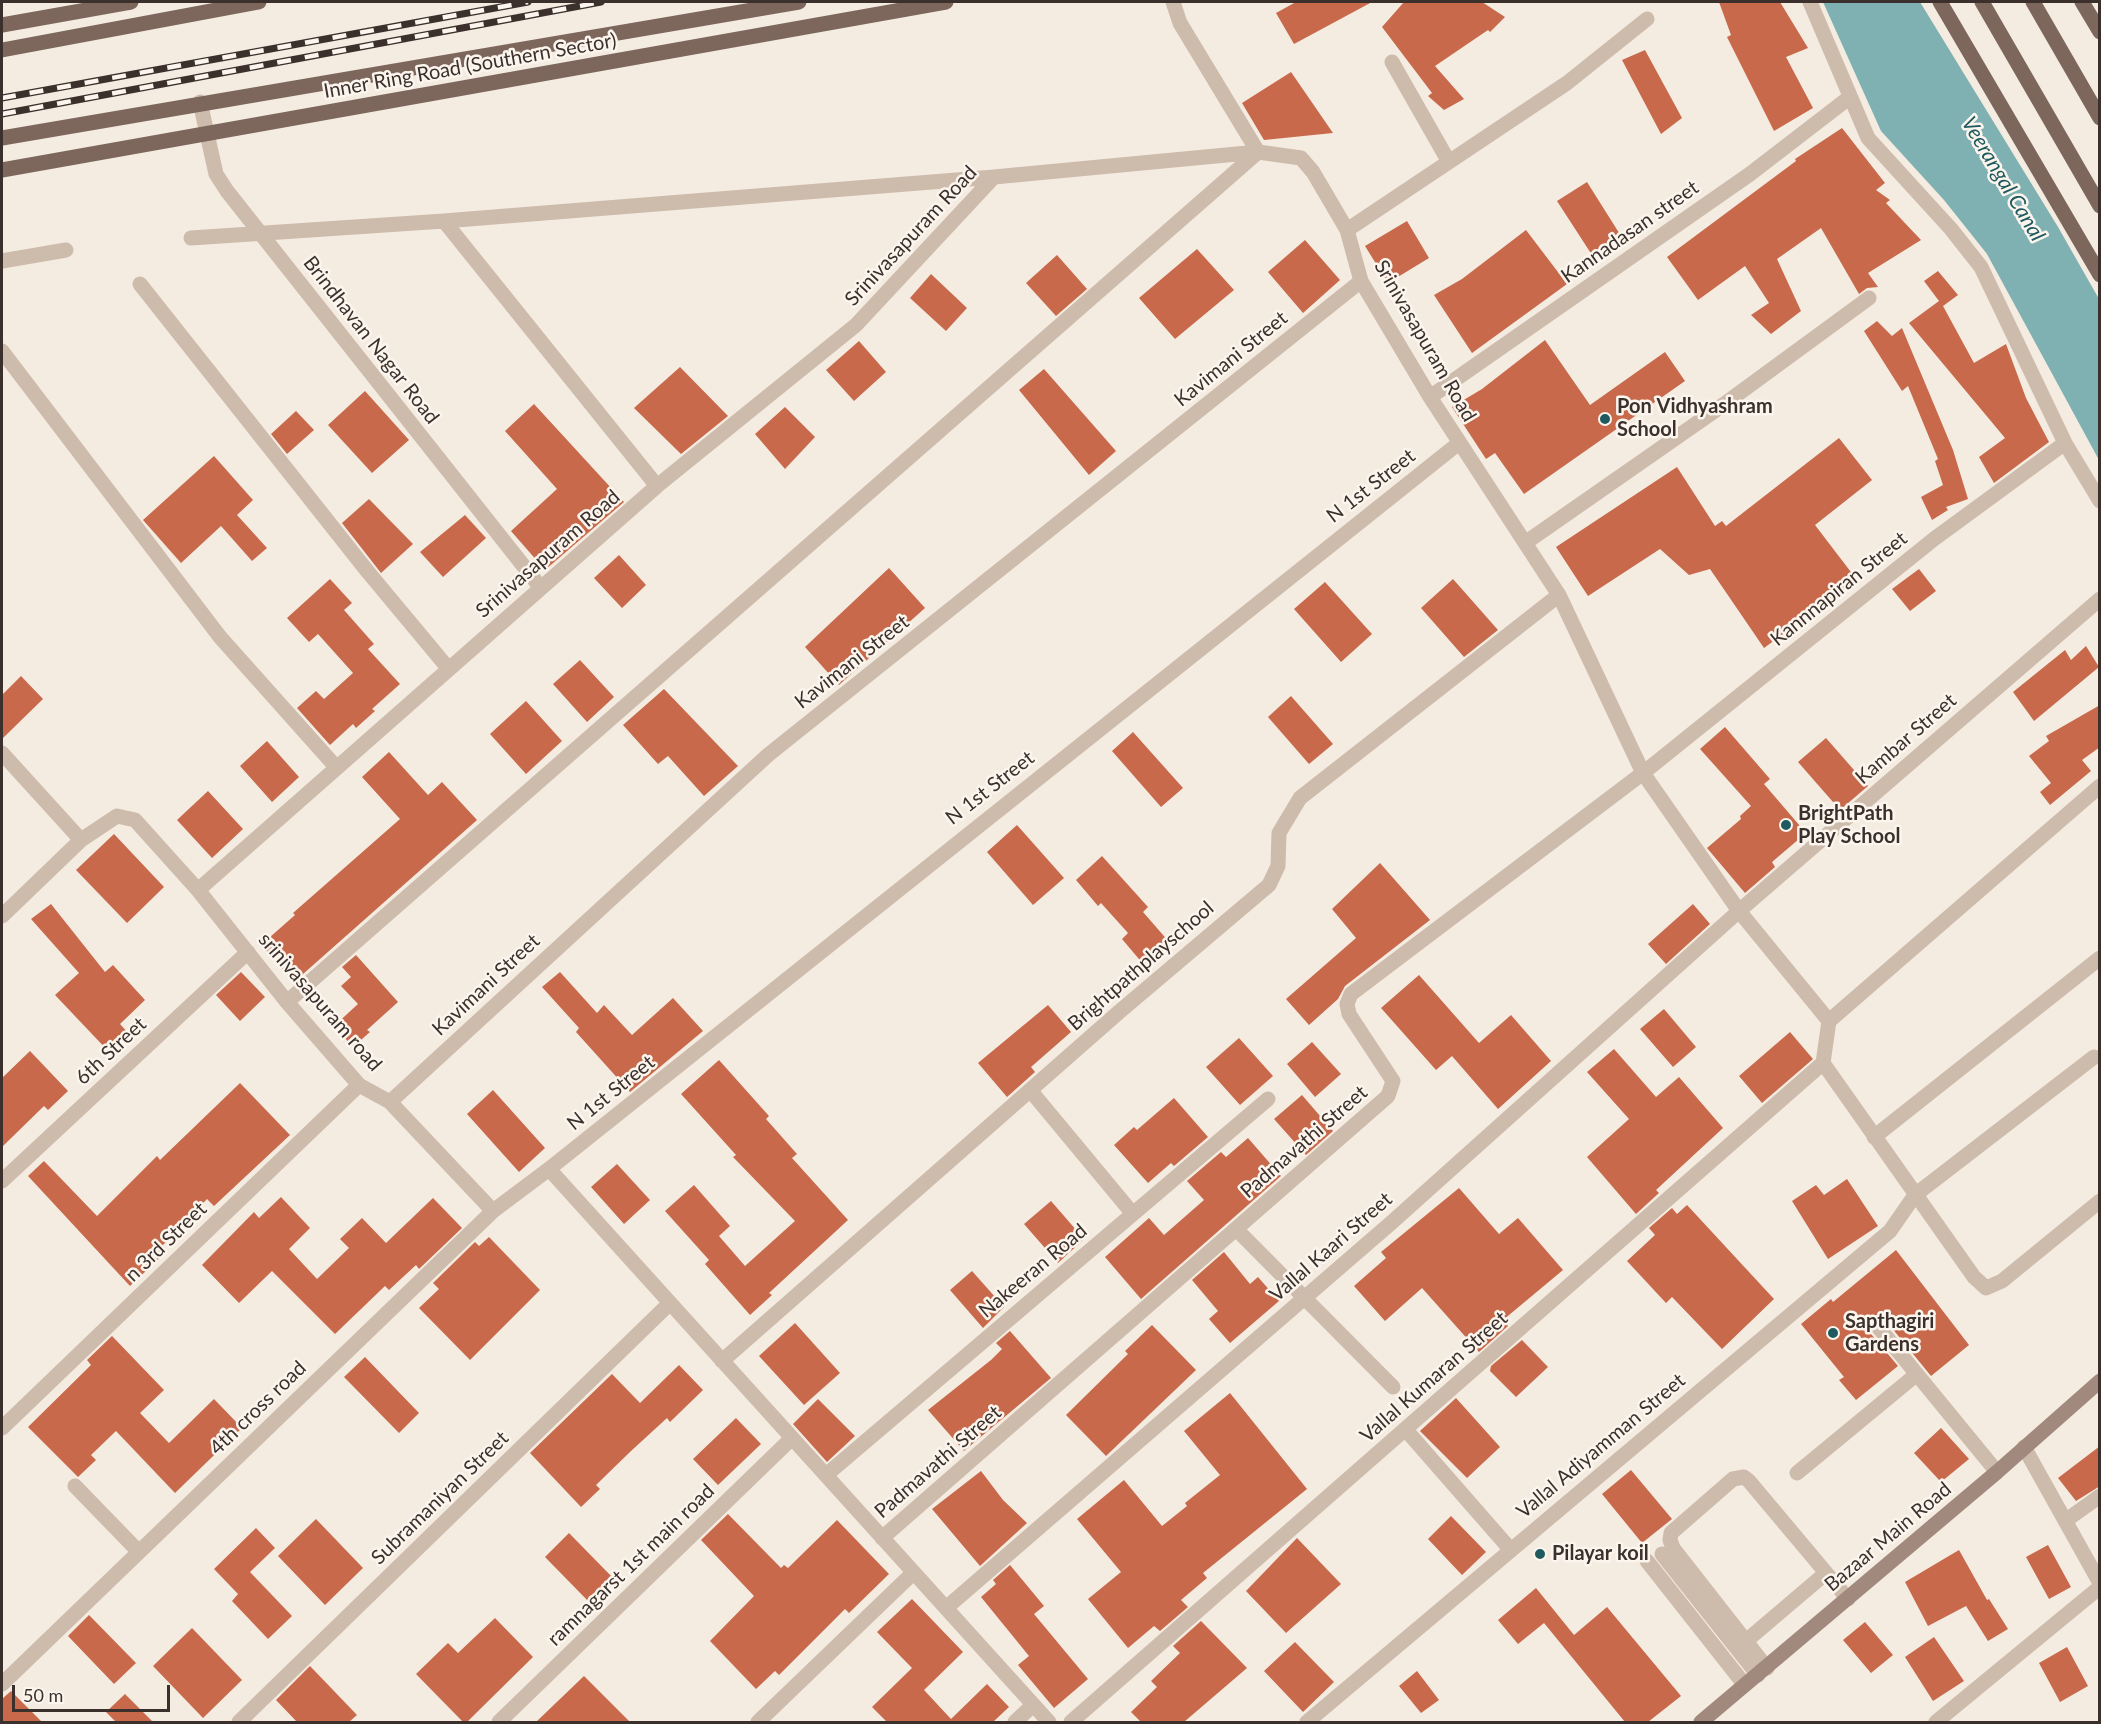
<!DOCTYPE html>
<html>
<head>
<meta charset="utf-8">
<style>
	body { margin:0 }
	#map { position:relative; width:2101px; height:1724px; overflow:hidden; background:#f4ebe1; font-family:Lato,sans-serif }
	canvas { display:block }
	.frame { position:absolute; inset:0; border:3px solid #3b302b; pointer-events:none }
	.scale { position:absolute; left:12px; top:1685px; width:158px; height:27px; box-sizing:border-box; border:3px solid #3b302b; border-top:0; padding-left:8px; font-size:18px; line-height:21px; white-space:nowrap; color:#3b302b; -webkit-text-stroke:4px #fbf5ee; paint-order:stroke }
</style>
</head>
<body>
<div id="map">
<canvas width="2101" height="1724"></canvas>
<div class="frame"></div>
<div class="scale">50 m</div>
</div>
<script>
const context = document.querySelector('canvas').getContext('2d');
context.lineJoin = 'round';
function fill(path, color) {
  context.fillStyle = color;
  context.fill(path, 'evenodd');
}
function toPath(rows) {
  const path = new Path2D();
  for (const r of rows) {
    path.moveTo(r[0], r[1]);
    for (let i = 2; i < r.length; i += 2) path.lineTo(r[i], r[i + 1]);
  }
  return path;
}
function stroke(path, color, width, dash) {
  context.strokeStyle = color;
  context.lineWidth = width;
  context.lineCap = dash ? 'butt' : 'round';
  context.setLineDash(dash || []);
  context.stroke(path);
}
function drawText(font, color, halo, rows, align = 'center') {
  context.font = font + ' Lato,sans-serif';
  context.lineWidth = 5;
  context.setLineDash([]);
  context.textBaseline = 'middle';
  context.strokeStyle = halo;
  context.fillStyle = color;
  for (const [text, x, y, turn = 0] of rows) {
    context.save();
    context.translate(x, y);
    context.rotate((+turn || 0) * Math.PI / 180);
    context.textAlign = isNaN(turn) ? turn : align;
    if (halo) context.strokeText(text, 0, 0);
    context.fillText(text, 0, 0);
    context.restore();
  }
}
const water = toPath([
	[1823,2,1920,2,2058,227,2099,299,2099,460,1987,254,1944,200,1881,131]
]);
const building = toPath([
	[1296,2,1372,2,1294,44,1276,13],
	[1404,2,1482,2,1505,17,1490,32,1488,30,1435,66,1464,99,1444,110,1428,96,1432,93,1382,27],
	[1719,2,1780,2,1808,48,1786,57,1813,108,1774,131,1727,37,1731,35],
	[1645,50,1682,118,1661,134,1622,60],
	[1291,72,1333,133,1264,140,1242,103],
	[1842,128,1885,183,1876,190,1890,200,1886,203,1921,240,1868,273,1878,287,1867,288,1859,294,1821,228,1777,259,1801,311,1771,334,1751,315,1769,303,1745,266,1698,300,1667,257,1796,161,1795,159],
	[1587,182,1621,236,1592,255,1557,201],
	[1407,221,1429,258,1388,283,1365,246],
	[1526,230,1567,284,1472,353,1434,295,1462,279],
	[1305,240,1340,280,1303,313,1268,272],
	[1197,249,1234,290,1175,339,1139,298],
	[1057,255,1087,289,1056,316,1026,283],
	[1938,271,1958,295,1943,306,1974,363,2006,344,2026,398,2049,442,1994,483,1979,457,2005,438,1909,323,1939,301,1924,281],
	[931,274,967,308,946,331,910,298],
	[1877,321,1892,336,1902,328,1953,450,1968,499,1946,507,1948,510,1932,520,1921,497,1943,485,1935,461,1938,459,1908,386,1902,391,1864,331],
	[1545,340,1590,405,1665,352,1685,381,1524,494,1495,453,1486,459,1452,407,1482,389],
	[859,341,886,372,854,401,826,370],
	[680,367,728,416,681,454,634,408],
	[1044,369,1116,451,1089,475,1019,390],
	[365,391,409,440,372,473,328,425],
	[534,404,624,502,545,570,511,531,557,489,505,431],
	[785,407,815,437,785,469,755,434],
	[296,411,314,430,287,454,271,434],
	[1839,438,1872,480,1815,525,1857,580,1764,648,1710,569,1689,575,1660,549,1588,596,1556,547,1677,467,1715,526,1722,521,1726,526],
	[214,456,253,500,237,515,267,548,252,561,221,526,181,563,143,520],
	[369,499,413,544,381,573,342,523],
	[465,515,486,538,443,577,420,552],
	[619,555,646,585,622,608,594,578],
	[889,568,925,608,839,685,805,647],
	[1919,569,1936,591,1910,611,1892,589],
	[330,579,352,603,344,610,374,644,368,649,400,684,372,709,375,711,356,728,353,724,330,745,297,708,316,691,324,699,353,673,318,634,309,642,287,618],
	[1453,579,1498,630,1464,657,1421,608],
	[1325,582,1372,634,1341,662,1294,609],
	[2086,646,2099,667,2034,721,2013,692,2065,650,2071,660],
	[580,660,614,697,587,722,553,684],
	[21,676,43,699,2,739,2,695],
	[664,689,738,766,704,796,668,756,658,764,623,725],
	[1291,696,1333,744,1309,764,1268,717],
	[526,701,562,741,526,774,490,734],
	[2100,705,2100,747,2082,760,2091,771,2050,805,2040,792,2051,783,2029,756,2049,741,2046,736],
	[1725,727,1770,779,1764,784,1806,833,1772,862,1775,867,1745,893,1707,848,1741,819,1740,816,1751,806,1700,749],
	[1133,732,1183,788,1161,807,1112,751],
	[1826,738,1868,786,1840,810,1798,762],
	[267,741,299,777,272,802,240,766],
	[389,752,428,795,442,782,477,820,294,982,261,945,295,915,293,913,400,819,362,777],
	[208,791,243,829,212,858,177,820],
	[1017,825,1064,878,1033,905,987,852],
	[114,834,164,887,127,923,76,870],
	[1102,856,1148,907,1143,912,1170,943,1144,965,1122,939,1128,933,1101,903,1098,906,1076,880],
	[1380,863,1430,920,1345,986,1338,999,1309,1025,1286,999,1356,938,1332,909],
	[51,904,105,972,113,965,145,1000,120,1024,130,1035,110,1053,55,995,79,973,31,919],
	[1693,904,1710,924,1666,964,1648,944],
	[356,955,398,1002,367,1030,370,1032,353,1047,334,1026,358,1004,341,986,351,977,342,967],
	[241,972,265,997,240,1021,216,995],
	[560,972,597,1013,604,1005,632,1035,673,998,703,1031,630,1092,576,1032,579,1028,542,987],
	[1419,975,1479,1043,1511,1015,1551,1061,1498,1109,1452,1056,1436,1070,1381,1008],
	[1048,1005,1071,1032,1031,1067,1035,1072,1007,1097,978,1063],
	[1664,1009,1696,1047,1673,1067,1640,1029],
	[1790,1032,1813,1059,1762,1103,1739,1076],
	[1239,1038,1273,1076,1240,1105,1206,1067],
	[1312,1042,1341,1074,1315,1097,1287,1064],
	[1614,1049,1656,1097,1679,1077,1723,1128,1656,1190,1659,1193,1636,1214,1587,1157,1629,1119,1587,1072],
	[30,1051,68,1091,48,1110,44,1106,2,1147,2,1078],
	[719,1060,769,1116,766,1119,797,1154,792,1158,848,1220,769,1293,772,1295,750,1315,705,1264,709,1260,665,1211,694,1185,730,1226,719,1236,745,1266,795,1221,733,1157,736,1155,681,1094],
	[240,1083,290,1135,214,1206,207,1199,161,1247,166,1252,130,1286,28,1176,44,1161,97,1216,157,1156,160,1160],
	[493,1090,545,1148,519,1172,467,1114],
	[1302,1095,1333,1131,1306,1155,1274,1119],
	[1174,1098,1208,1137,1174,1166,1171,1163,1148,1183,1114,1145,1134,1127,1137,1130],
	[1248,1138,1281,1176,1141,1299,1105,1257,1149,1218,1164,1235,1204,1200,1187,1181,1221,1152,1226,1157],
	[617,1164,650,1200,624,1224,591,1187],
	[1847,1179,1878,1226,1828,1259,1792,1201,1816,1185,1824,1195],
	[1459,1188,1499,1234,1518,1218,1563,1270,1503,1320,1508,1326,1479,1352,1422,1288,1385,1321,1354,1286,1386,1258,1381,1252],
	[281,1197,310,1228,289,1249,317,1279,349,1248,340,1239,362,1218,386,1243,433,1198,462,1228,419,1269,416,1265,389,1290,385,1286,335,1334,272,1271,239,1303,202,1265,254,1212,259,1218],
	[1051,1201,1084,1239,1058,1263,1024,1224],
	[1687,1205,1774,1299,1722,1349,1672,1297,1666,1303,1627,1261,1655,1235,1649,1228,1672,1208,1677,1214],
	[489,1237,540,1290,470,1360,419,1308,439,1289,433,1283,475,1242,479,1246],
	[1896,1250,1969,1345,1931,1376,1887,1322,1882,1319,1873,1320,1870,1325,1871,1334,1898,1366,1856,1400,1839,1380,1844,1377,1801,1324,1831,1299,1833,1302],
	[1224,1252,1250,1284,1258,1277,1279,1301,1230,1343,1209,1319,1218,1311,1192,1280],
	[972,1271,1004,1307,983,1328,950,1290],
	[795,1323,840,1373,804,1405,759,1356],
	[1152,1325,1196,1370,1106,1456,1066,1415,1128,1354,1125,1351],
	[1010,1331,1051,1378,964,1451,928,1410,991,1360,1002,1349,996,1343],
	[112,1336,164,1390,140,1413,169,1443,214,1399,242,1428,175,1493,116,1431,91,1455,96,1460,78,1477,28,1427,91,1365,87,1360],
	[1522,1340,1548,1367,1516,1397,1490,1371,1491,1366],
	[365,1357,419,1413,399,1433,344,1377],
	[679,1365,703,1390,670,1422,667,1418,631,1451,596,1485,600,1489,581,1507,530,1453,612,1374,640,1403],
	[1230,1393,1307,1489,1203,1573,1207,1578,1181,1600,1188,1607,1160,1631,1154,1626,1128,1648,1088,1599,1121,1572,1077,1519,1124,1480,1162,1526,1187,1506,1185,1503,1220,1475,1184,1431],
	[1456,1398,1500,1447,1467,1478,1420,1431],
	[818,1399,855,1436,827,1462,793,1424],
	[736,1418,761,1444,718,1485,693,1459],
	[1941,1428,1969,1459,1941,1482,1914,1453],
	[2100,1446,2100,1486,2076,1501,2058,1478],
	[1631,1470,1672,1519,1642,1543,1602,1494],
	[981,1471,1003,1500,1027,1523,980,1566,932,1509],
	[728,1514,781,1568,784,1565,788,1568,837,1520,889,1574,849,1613,845,1609,779,1675,775,1671,756,1689,710,1641,754,1596,701,1540],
	[1451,1516,1486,1552,1462,1575,1428,1539],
	[316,1519,363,1568,325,1605,278,1556],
	[256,1528,275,1548,250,1572,292,1616,268,1639,232,1601,238,1594,214,1569],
	[569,1533,614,1579,589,1602,545,1557],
	[1297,1538,1341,1584,1286,1633,1246,1591],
	[2048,1545,2071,1587,2049,1599,2026,1557],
	[1959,1550,1987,1600,1989,1599,2008,1629,1988,1641,1966,1606,1928,1626,1905,1582],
	[1010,1565,1044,1606,1034,1614,1088,1679,1054,1708,1018,1665,1029,1656,981,1597,996,1584,993,1580],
	[1536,1588,1574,1635,1607,1607,1681,1696,1648,1722,1625,1722,1544,1623,1518,1644,1498,1620],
	[912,1599,963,1652,924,1690,951,1719,987,1684,1009,1707,993,1722,887,1722,872,1707,912,1668,877,1632],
	[89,1615,136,1663,114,1684,68,1636],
	[495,1618,533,1657,467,1722,463,1722,416,1674,448,1643,458,1653],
	[1201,1621,1247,1668,1184,1722,1141,1722,1131,1712,1157,1687,1151,1681,1180,1653,1173,1646],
	[1865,1622,1893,1655,1871,1673,1843,1640],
	[192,1628,242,1680,203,1718,153,1666],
	[1934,1637,1964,1681,1933,1701,1905,1657],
	[1295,1642,1334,1682,1303,1712,1264,1671],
	[2067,1647,2088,1686,2060,1702,2039,1663],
	[310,1666,357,1715,349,1722,297,1722,276,1700],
	[1417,1671,1439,1700,1421,1713,1399,1686],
	[584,1676,630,1722,536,1722],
	[11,1691,42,1722,2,1722,2,1699],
	[125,1694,153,1722,116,1722,106,1712]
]);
const minor = toPath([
	[1810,2,1868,138,1951,229,1981,267,2065,443,2100,501],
	[1392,62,1449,162],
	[200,102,216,174,227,191,541,588],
	[444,221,657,486],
	[1347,230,1567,83,1647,19],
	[191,238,444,221,994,177],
	[2,261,66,250],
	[140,284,368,572,448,668],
	[2,351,220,637,336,767],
	[1430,397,1750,174,1850,97],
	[1525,543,1723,405,1869,298],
	[2,753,81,840],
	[198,890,657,486,856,325,994,177,1258,152,1301,158,1313,172,1347,230,1361,281,1430,397,1559,595,1643,773,1739,911,1829,1021,1823,1063,1974,1277,1986,1288,2002,1281,2100,1201],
	[2,916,81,840,117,816,135,820,198,890,287,1002,359,1085,390,1102,493,1211],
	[287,1002,1258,152,1180,23,1173,2],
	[1829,1021,2100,786],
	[1030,1090,1133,1214],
	[390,1102,768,755,1361,281],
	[1874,1137,2100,958],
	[549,1169,1049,1722],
	[2,1181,248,952],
	[1236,1229,1393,1387],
	[1879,1328,1997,1472],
	[722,1361,1119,1012,1269,885,1278,866,1279,833,1300,798,1559,595],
	[2,1428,359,1085],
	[1406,1430,1510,1549],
	[2024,1447,2100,1583],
	[1797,1473,1917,1374],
	[826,1475,1268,1099],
	[75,1486,139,1552],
	[2065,1521,2100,1496],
	[882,1538,1388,1096,1393,1081,1349,1014,1347,1004,1351,994,1643,773,1934,539,2065,443],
	[1662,1554,1758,1675],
	[1647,1561,1744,1684],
	[946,1608,1391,1223,1739,911,2100,599],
	[1746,1641,1826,1573],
	[1767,1668,1673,1548,1670,1540,1671,1533,1733,1479,1744,1477,1749,1481,1848,1599],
	[2,1684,493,1211,549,1169,1459,443],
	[239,1722,670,1303],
	[499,1722,792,1438],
	[758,1722,913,1573],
	[1015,1722,1033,1705],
	[1071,1722,1823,1063],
	[1307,1722,1890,1231,1915,1195,2094,1057],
	[1936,1722,2100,1587]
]);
const secondary = toPath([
	[1701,1722,1997,1472,2100,1381]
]);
const primary = toPath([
	[1940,2,2100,275],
	[1982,2,2100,206],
	[2033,2,2100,118],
	[2082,2,2100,32],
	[2,25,131,2],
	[2,50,259,2],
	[2,138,799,2],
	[2,170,946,2]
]);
const rail = toPath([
	[2,98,528,2],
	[2,114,601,2]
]);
const markers = [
	[1605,419,6,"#1f5a5e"],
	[1786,825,6,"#1f5a5e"],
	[1833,1333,6,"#1f5a5e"],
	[1540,1554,6,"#1f5a5e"]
];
const streetNames = [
	["Inner Ring Road (Southern Sector)",470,66,-10],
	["Kannadasan street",1630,232,-35],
	["Srinivasapuram Road",911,236,-47],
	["Brindhavan Nagar Road",371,340,52],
	["Srinivasapuram Road",1425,341,60],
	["Kavimani Street",1231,359,-39],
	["N 1st Street",1371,486,-38],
	["Srinivasapuram Road",548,554,-41],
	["Kannnapiran Street",1839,589,-39],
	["Kavimani Street",852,662,-38],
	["Kambar Street",1906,739,-41],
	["N 1st Street",990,788,-38],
	["Brightpathplayschool",1141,966,-41],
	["Kavimani Street",486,985,-43],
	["srinivasapuram road",320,1002,49],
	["6th Street",111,1051,-43],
	["N 1st Street",611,1093,-39],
	["Padmavathi Street",1304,1142,-41],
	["n 3rd Street",166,1242,-44],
	["Vallal Kaari Street",1331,1247,-41],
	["Nakeeran Road",1033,1271,-40],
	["Vallal Kumaran Street",1434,1377,-41],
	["4th cross road",258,1408,-44],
	["Vallal Adiyamman Street",1601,1446,-40],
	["Padmavathi Street",938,1462,-41],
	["Subramaniyan Street",440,1498,-44],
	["Bazaar Main Road",1888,1537,-40],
	["ramnagarst 1st main road",631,1565,-44]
];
const poiNames = [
	["Pon Vidhyashram",1617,407],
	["School",1617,430],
	["BrightPath",1798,814],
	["Play School",1798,837],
	["Sapthagiri",1845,1322],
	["Gardens",1845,1345],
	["Pilayar koil",1552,1554]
];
const waterNames = [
	["Veerangal Canal",2003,179,59]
];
fill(water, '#7fb0b2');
fill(building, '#c8694b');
stroke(minor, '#cdbbac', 15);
stroke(secondary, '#a18a7d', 15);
stroke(primary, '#7d675c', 15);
stroke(rail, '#3b302b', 7);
stroke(rail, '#fbf5ee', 4.5, [14]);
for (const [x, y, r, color] of markers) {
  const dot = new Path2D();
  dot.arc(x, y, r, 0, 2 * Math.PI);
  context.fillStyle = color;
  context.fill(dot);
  stroke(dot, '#fbf5ee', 2);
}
drawText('20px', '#3b302b', '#fbf5ee', streetNames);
drawText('bold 20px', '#3b302b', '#fbf5ee', poiNames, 'left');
drawText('italic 21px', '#1f5a5e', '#fbf5ee', waterNames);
</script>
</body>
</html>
